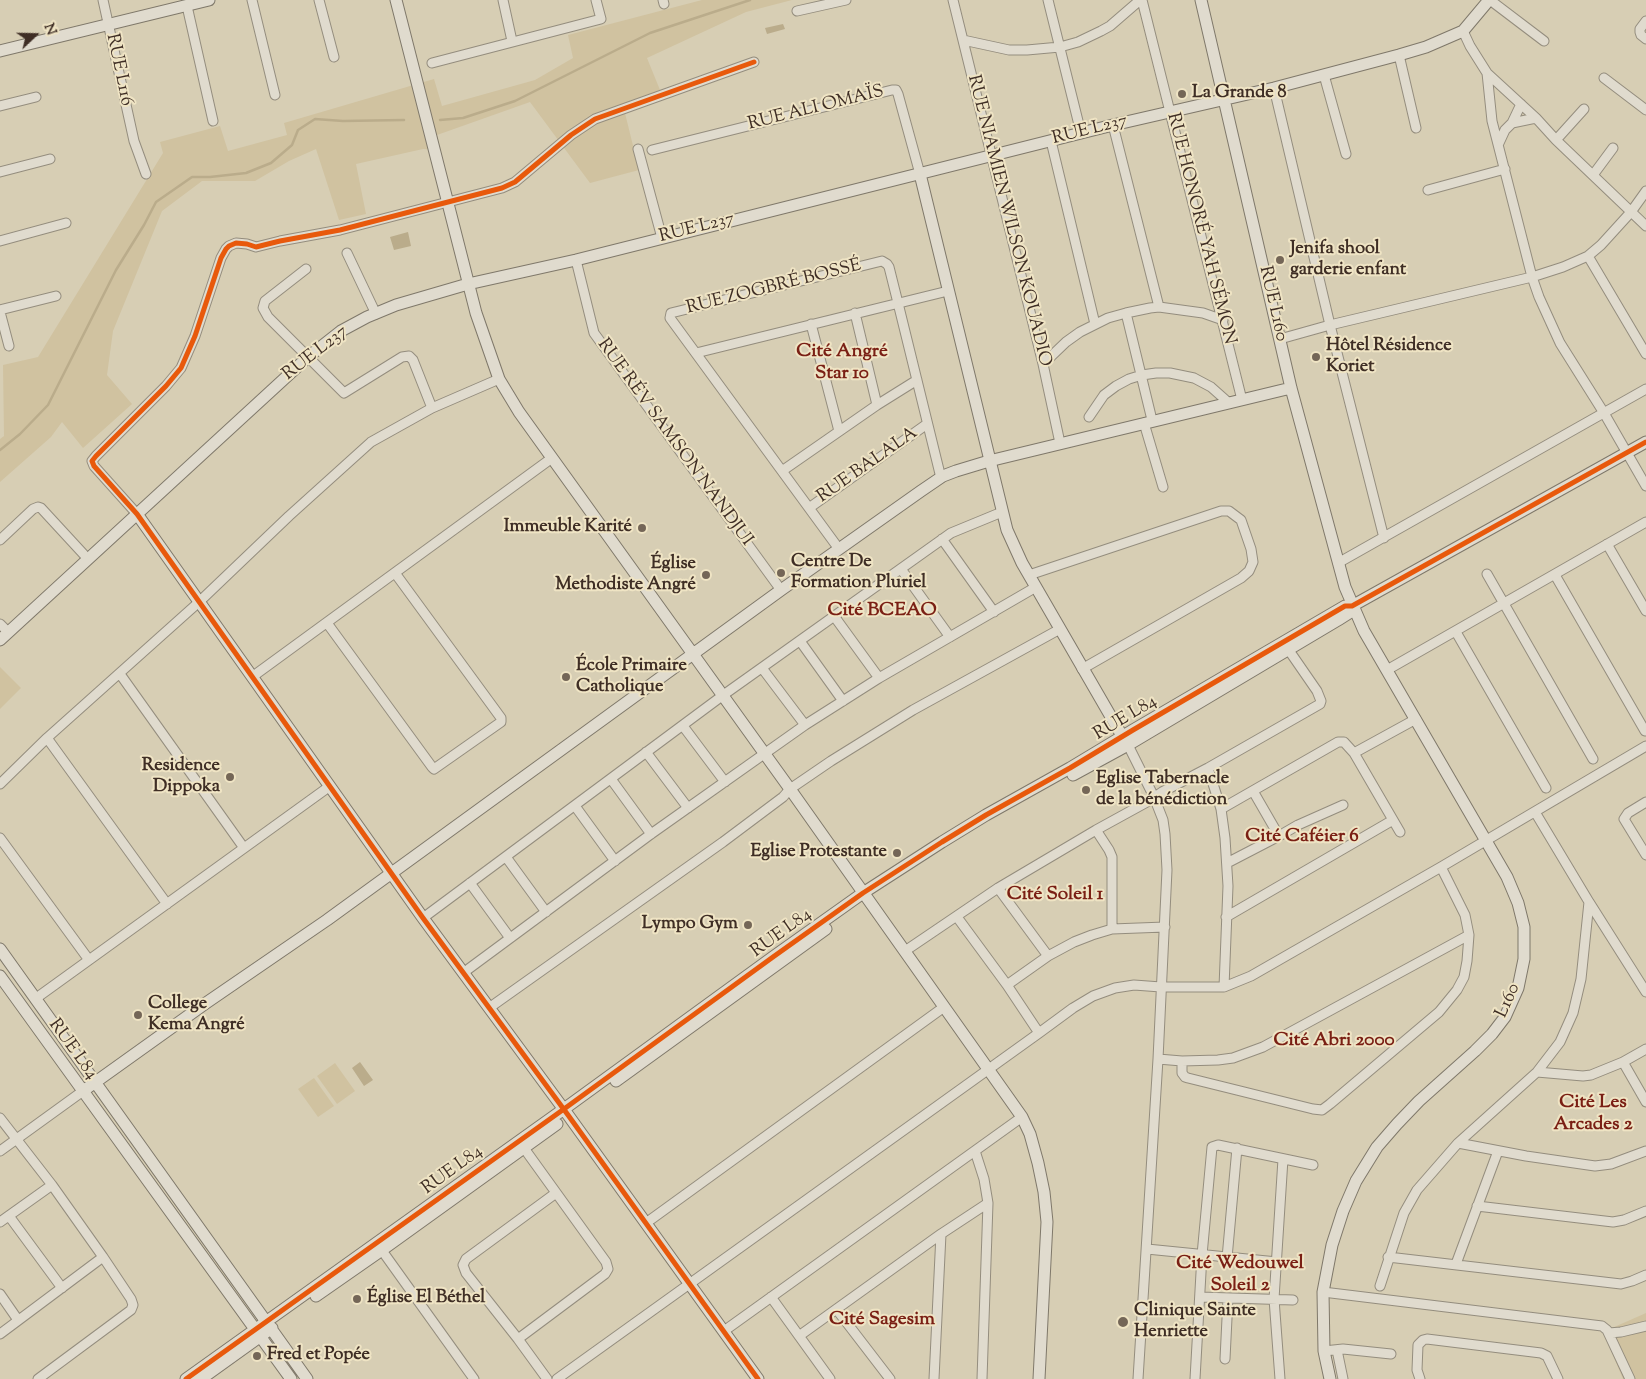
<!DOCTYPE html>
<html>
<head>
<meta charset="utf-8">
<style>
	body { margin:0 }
	#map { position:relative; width:1646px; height:1379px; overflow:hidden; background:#d7ceb4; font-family:"Sorts Mill Goudy",serif }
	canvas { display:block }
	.north { position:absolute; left:10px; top:10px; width:50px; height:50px; -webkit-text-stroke:4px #efe4c4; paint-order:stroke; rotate:69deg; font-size:14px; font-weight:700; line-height:20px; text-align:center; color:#3f2e25 }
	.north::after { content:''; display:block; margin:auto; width:18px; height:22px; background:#3f2e25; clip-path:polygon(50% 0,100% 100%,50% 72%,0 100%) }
</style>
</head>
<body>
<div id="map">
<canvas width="1646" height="1379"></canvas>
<div class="north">N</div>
</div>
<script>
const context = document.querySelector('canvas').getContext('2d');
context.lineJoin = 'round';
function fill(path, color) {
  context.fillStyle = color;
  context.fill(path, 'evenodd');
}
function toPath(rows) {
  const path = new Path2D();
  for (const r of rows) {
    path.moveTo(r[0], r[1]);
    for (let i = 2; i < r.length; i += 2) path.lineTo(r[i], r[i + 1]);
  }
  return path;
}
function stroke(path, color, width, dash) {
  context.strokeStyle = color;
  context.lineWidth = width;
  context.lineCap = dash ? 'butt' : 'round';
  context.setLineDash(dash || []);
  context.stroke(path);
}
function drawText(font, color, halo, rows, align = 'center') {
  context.font = font + ' "Sorts Mill Goudy",serif';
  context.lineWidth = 4;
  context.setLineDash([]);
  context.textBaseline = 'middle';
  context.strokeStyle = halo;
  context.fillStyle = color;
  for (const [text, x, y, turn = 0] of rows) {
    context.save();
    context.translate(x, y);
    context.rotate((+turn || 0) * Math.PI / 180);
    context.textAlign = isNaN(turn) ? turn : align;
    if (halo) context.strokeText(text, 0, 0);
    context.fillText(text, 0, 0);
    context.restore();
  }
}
const green = toPath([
	[702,0,792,0,746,12,647,58,660,90,623,105,639,170,590,183,530,102,437,135,440,150,423,149,356,164,366,214,339,220,316,149,289,161,255,181,202,181,162,211,113,331,107,375,132,404,83,448,62,422,51,437,0,482,0,439,4,436,3,365,38,357,163,153,160,142,220,126,228,151,287,135,284,123,434,79,442,106,535,80,573,58,568,35],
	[0,667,21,688,0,709],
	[335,1063,355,1091,337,1104,317,1076],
	[314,1078,334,1106,318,1117,298,1089],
	[1646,1313,1646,1379,1623,1379,1603,1332]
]);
const water = toPath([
	[783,24,785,29,767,34,765,28],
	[408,232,411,246,394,250,390,237],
	[360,1062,373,1080,364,1086,352,1068]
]);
const stream = toPath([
	[440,120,463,118,515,101,650,33,750,0],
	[0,450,20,434,48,405,116,270,144,225,156,202,192,177,210,177,246,173,271,163,292,145,298,130,315,119,343,121,404,120]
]);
const street = toPath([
	[103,0,134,141,146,174],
	[252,0,275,95],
	[319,0,334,57],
	[503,0,512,41],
	[663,0,664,4],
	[953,0,1043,364,1060,443],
	[1048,0,1081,133],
	[1142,0,1242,400],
	[1490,0,1544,41],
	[187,6,213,121],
	[797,11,846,0],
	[1646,21,1640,29,1640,32,1641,35,1646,39],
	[1463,31,1470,46,1487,73,1536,118,1556,140,1646,226],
	[963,40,1009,50,1027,50,1060,47,1078,42,1101,31,1110,26,1140,0],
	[1399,55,1416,128],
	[432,63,601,19,596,0],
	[1487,73,1492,121,1532,277,1539,297,1560,343,1604,413,1646,486],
	[1324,75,1346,154],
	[1604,78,1646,110],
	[1274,88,1330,325,1384,538],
	[0,106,36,97],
	[1512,123,1521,104],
	[1113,125,1159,307],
	[1556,140,1584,109],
	[1051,141,1095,324],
	[1499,143,1505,130,1512,123,1536,118],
	[638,149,662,238],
	[652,150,892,90,896,90,898,94,920,174],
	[0,172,50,159],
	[1593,175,1613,148],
	[1428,190,1505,169],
	[0,241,66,223],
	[347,253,376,314],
	[1588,256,1646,354],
	[576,260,594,333,781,590],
	[306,269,265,301,263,308,268,317,344,393,402,357,409,356,413,360,432,408],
	[0,310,56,296],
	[0,312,9,346],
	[855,313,877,405],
	[1126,313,1152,420],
	[811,324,839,431],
	[1280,339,1330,325,1532,277,1563,267,1588,256,1601,245,1631,212,1646,191],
	[696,353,948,291],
	[1043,364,1066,342,1080,332,1108,318,1126,313,1150,308,1159,307,1203,313,1223,320],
	[1089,417,1104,395,1116,386,1129,379,1142,375,1156,373,1170,373,1194,378,1211,387,1229,403],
	[1144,423,1163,487],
	[782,471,877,405,917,380],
	[809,508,927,424],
	[137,514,94,466,92,461,96,456,166,386,181,368,195,336,221,258,226,249,229,246,236,243,247,244,256,247,280,241,340,230,502,188,515,182,571,135,595,119,754,62],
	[942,539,994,612],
	[0,540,33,509,38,507,41,508,88,559],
	[1607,544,1646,611],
	[839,549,670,318,671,313,882,261,887,264,889,267,898,303,941,478],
	[1338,563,1646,389],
	[901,569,950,637],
	[1487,574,1593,759],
	[1029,575,1221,511,1229,511,1241,520,1251,549,1253,562,1249,571,1241,578,1082,669],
	[1555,575,1645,731],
	[834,616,879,678],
	[327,623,432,767,434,769,501,722,501,718,395,573],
	[0,624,8,632],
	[1456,632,1546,788],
	[800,641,843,701],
	[762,668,805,725],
	[1387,670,1646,522],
	[120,674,244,848],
	[252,677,552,458],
	[683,726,725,782],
	[47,738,167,904],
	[1128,745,1154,797,1163,820,1165,834,1167,870,1158,1059,1138,1379],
	[646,752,688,808],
	[1354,753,1400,832],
	[1208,768,1221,809,1225,838,1228,886,1224,987],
	[611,779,651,834],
	[0,784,47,738,199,602,289,516,371,442,432,408,499,379],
	[1253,791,1279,836,1298,825,1343,805],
	[1646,802,1628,813,1624,819,1646,855],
	[575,806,615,861],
	[1221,809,1338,742,1344,742,1354,753,1416,719],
	[1535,812,1589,902,1646,992],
	[1096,830,1109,850,1112,857,1112,929],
	[0,838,89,960],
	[506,857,546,912],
	[1227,863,1279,836],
	[470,883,510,938],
	[998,888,1048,956],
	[957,917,1007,985,1039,1033],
	[1226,917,1393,820],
	[423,918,722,696,951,533,1002,512],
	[905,951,998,888,1096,830,1147,802,1162,792,1208,768,1320,704,1321,701,1317,691,1288,649],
	[463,973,651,834,805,725,879,678,1036,587],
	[1007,985,1048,956,1074,942,1092,935,1112,929,1165,927],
	[35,999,330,786],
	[489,1008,723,842,783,797,790,789,831,761,913,710,1060,629],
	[1158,1059,1182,1061,1218,1060,1233,1058,1263,1047,1469,935],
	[1182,1061,1182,1073,1185,1077,1188,1078,1313,1109,1322,1110,1330,1104,1439,1012,1457,990,1464,977,1467,961,1469,935,1465,915,1441,867],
	[1623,1062,1646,1102],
	[1537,1072,1583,1076,1591,1075,1623,1062,1646,1049],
	[0,1118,52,1185,103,1257,131,1299,133,1305,131,1310,38,1379],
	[1458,1143,1526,1156,1595,1166,1611,1164,1646,1151],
	[0,1151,83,1091],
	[975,1151,984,1179,988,1203,982,1379],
	[1477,1206,1613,1222,1624,1220,1646,1211],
	[9,1216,62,1288],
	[0,1222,52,1185],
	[646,1223,944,1007],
	[378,1245,474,1379],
	[1147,1249,1277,1262],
	[1388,1257,1621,1284,1632,1281,1646,1275],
	[1227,1258,1237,1148],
	[1456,1264,1498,1151],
	[1380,1286,1404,1213,1417,1190,1458,1143,1537,1072,1560,1042,1573,1013,1581,979,1589,902],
	[1323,1292,1602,1326,1607,1330,1630,1379],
	[0,1294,18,1320],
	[771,1297,830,1379],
	[1200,1297,1293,1300],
	[837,1310,890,1379],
	[724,1331,1022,1117],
	[1609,1333,1621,1332,1646,1326],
	[0,1334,103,1257],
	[799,1336,941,1234,988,1203],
	[518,1339,605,1274,608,1269,606,1262,521,1144],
	[1337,1350,1343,1379],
	[1324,1351,1343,1349,1391,1354],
	[1225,1359,1228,1298],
	[547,1379,518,1339,466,1273,463,1265,466,1259,556,1193],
	[557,1379,1039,1033,1073,1008,1093,996,1115,988,1134,985,1161,987,1224,987,1251,976,1441,867,1646,746],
	[934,1379,941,1234],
	[1195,1379,1202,1255,1212,1147,1218,1145,1313,1165],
	[1280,1379,1274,1299,1283,1159],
	[1420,1379,1417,1370,1418,1345,1423,1340,1427,1339,1541,1353,1547,1356,1558,1379]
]);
const secondary = toPath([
	[396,0,476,313,499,379,519,412,790,789,1022,1117,1030,1134,1038,1163,1044,1192,1047,1222,1039,1379],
	[1201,0,1291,388,1345,587,1364,631,1507,877,1518,903,1524,927,1524,959,1518,988,1505,1017,1492,1034,1475,1051,1419,1101,1397,1124,1377,1147,1356,1181,1343,1211,1332,1245,1323,1292,1324,1351,1330,1379],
	[0,51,209,0],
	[920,174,1007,530,1022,563,1125,741],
	[137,514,423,918,568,1115,758,1379],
	[0,640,308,357,341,331,367,317,396,305,468,284,576,260,1113,125,1274,88,1399,55,1426,47,1463,31,1489,0],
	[1073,775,1128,745,1338,620,1349,613,1352,606],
	[0,949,307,1379],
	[0,976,291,1379],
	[616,1081,826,929],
	[83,1091,206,1003,327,920,781,590,921,491,943,476,956,471,989,461,1291,388],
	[316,1296,382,1250,557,1124],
	[186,1379,564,1109,773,957,863,893,942,842,986,815,1070,768,1133,730,1333,613,1345,606,1352,606,1646,442],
	[201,1379,272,1328]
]);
const cycleway = toPath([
	[754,62,595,119,571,135,515,182,502,188,340,230,280,241,256,247,247,244,236,243,229,246,226,249,221,258,195,336,181,368,166,386,96,456,92,461,94,466,137,514,423,918,568,1115,758,1379],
	[186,1379,564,1109,773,957,863,893,942,842,986,815,1070,768,1133,730,1333,613,1345,606,1352,606,1646,442]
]);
const markers = [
	[1182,94,5,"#746657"],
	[1280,260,5,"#746657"],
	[1316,357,5,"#746657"],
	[642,528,5,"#746657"],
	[781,573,5,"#746657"],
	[706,575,5,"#746657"],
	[566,677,5,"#746657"],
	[230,777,5,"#746657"],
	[1086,790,5,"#746657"],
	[897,853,5,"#746657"],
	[748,925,5,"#746657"],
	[138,1015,5,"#746657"],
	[357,1299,5,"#746657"],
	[1123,1322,6,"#746657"],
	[257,1356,5,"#746657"]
];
const streetNames = [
	["RUE L116",118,70,78],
	["RUE ALI OMAÏS",816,109,-14],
	["RUE L237",1090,131,-14],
	["RUE NIAMIEN WILSON KOUADIO",1008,221,76],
	["RUE L237",697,229,-14],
	["RUE HONORÉ YAH SÉMON",1200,229,76],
	["RUE ZOGBRÉ BOSSÉ",774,288,-14],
	["RUE L160",1272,304,77],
	["RUE L237",316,354,-38],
	["RUE RÉV SAMSON NANDJUI",674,443,54],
	["RUE BALALA",868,466,-35],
	["RUE L84",1126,719,-31],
	["RUE L84",782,934,-36],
	["L160",1509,1001,-66],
	["RUE L84",72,1050,54],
	["RUE L84",453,1171,-36]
];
const poiNames = [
	["La Grande 8",1192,94],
	["Jenifa shool",1290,250],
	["garderie enfant",1290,271],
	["Hôtel Résidence",1326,347],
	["Koriet",1326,368],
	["Immeuble Karité",632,528,"right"],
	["Centre De",791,563],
	["Formation Pluriel",791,584],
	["Église",696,565,"right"],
	["Methodiste Angré",696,586,"right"],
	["École Primaire",576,667],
	["Catholique",576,688],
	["Residence",220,767,"right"],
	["Dippoka",220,788,"right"],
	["Eglise Tabernacle",1096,780],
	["de la bénédiction",1096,801],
	["Eglise Protestante",887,853,"right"],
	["Lympo Gym",738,925,"right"],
	["College",148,1005],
	["Kema Angré",148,1026],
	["Église El Béthel",367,1299],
	["Clinique Sainte",1134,1312],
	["Henriette",1134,1333],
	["Fred et Popée",267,1356]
];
const neighbourhoodNames = [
	["Cité Angré",842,353],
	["Star 10",842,375],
	["Cité BCEAO",882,612],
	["Cité Caféier 6",1302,838],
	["Cité Soleil 1",1055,896],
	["Cité Abri 2000",1334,1042],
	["Cité Les",1593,1104],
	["Arcades 2",1593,1126],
	["Cité Wedouwel",1240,1265],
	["Soleil 2",1240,1287],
	["Cité Sagesim",882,1321]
];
fill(green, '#d0c2a0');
fill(water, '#baac8b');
stroke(stream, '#baac8b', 2.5);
stroke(street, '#948d7e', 11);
stroke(secondary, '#7f786a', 13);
stroke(street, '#e0dbce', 9);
stroke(secondary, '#e0dbce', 11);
stroke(cycleway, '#e8590c', 5);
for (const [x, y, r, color] of markers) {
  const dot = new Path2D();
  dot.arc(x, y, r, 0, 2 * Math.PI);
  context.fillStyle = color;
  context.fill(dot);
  stroke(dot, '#efe4c4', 2);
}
drawText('18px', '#3f2e25', '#efe4c4', streetNames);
drawText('bold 18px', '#3f2e25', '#efe4c4', poiNames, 'left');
drawText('bold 19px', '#7a1f14', '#efe4c4', neighbourhoodNames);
</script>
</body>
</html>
